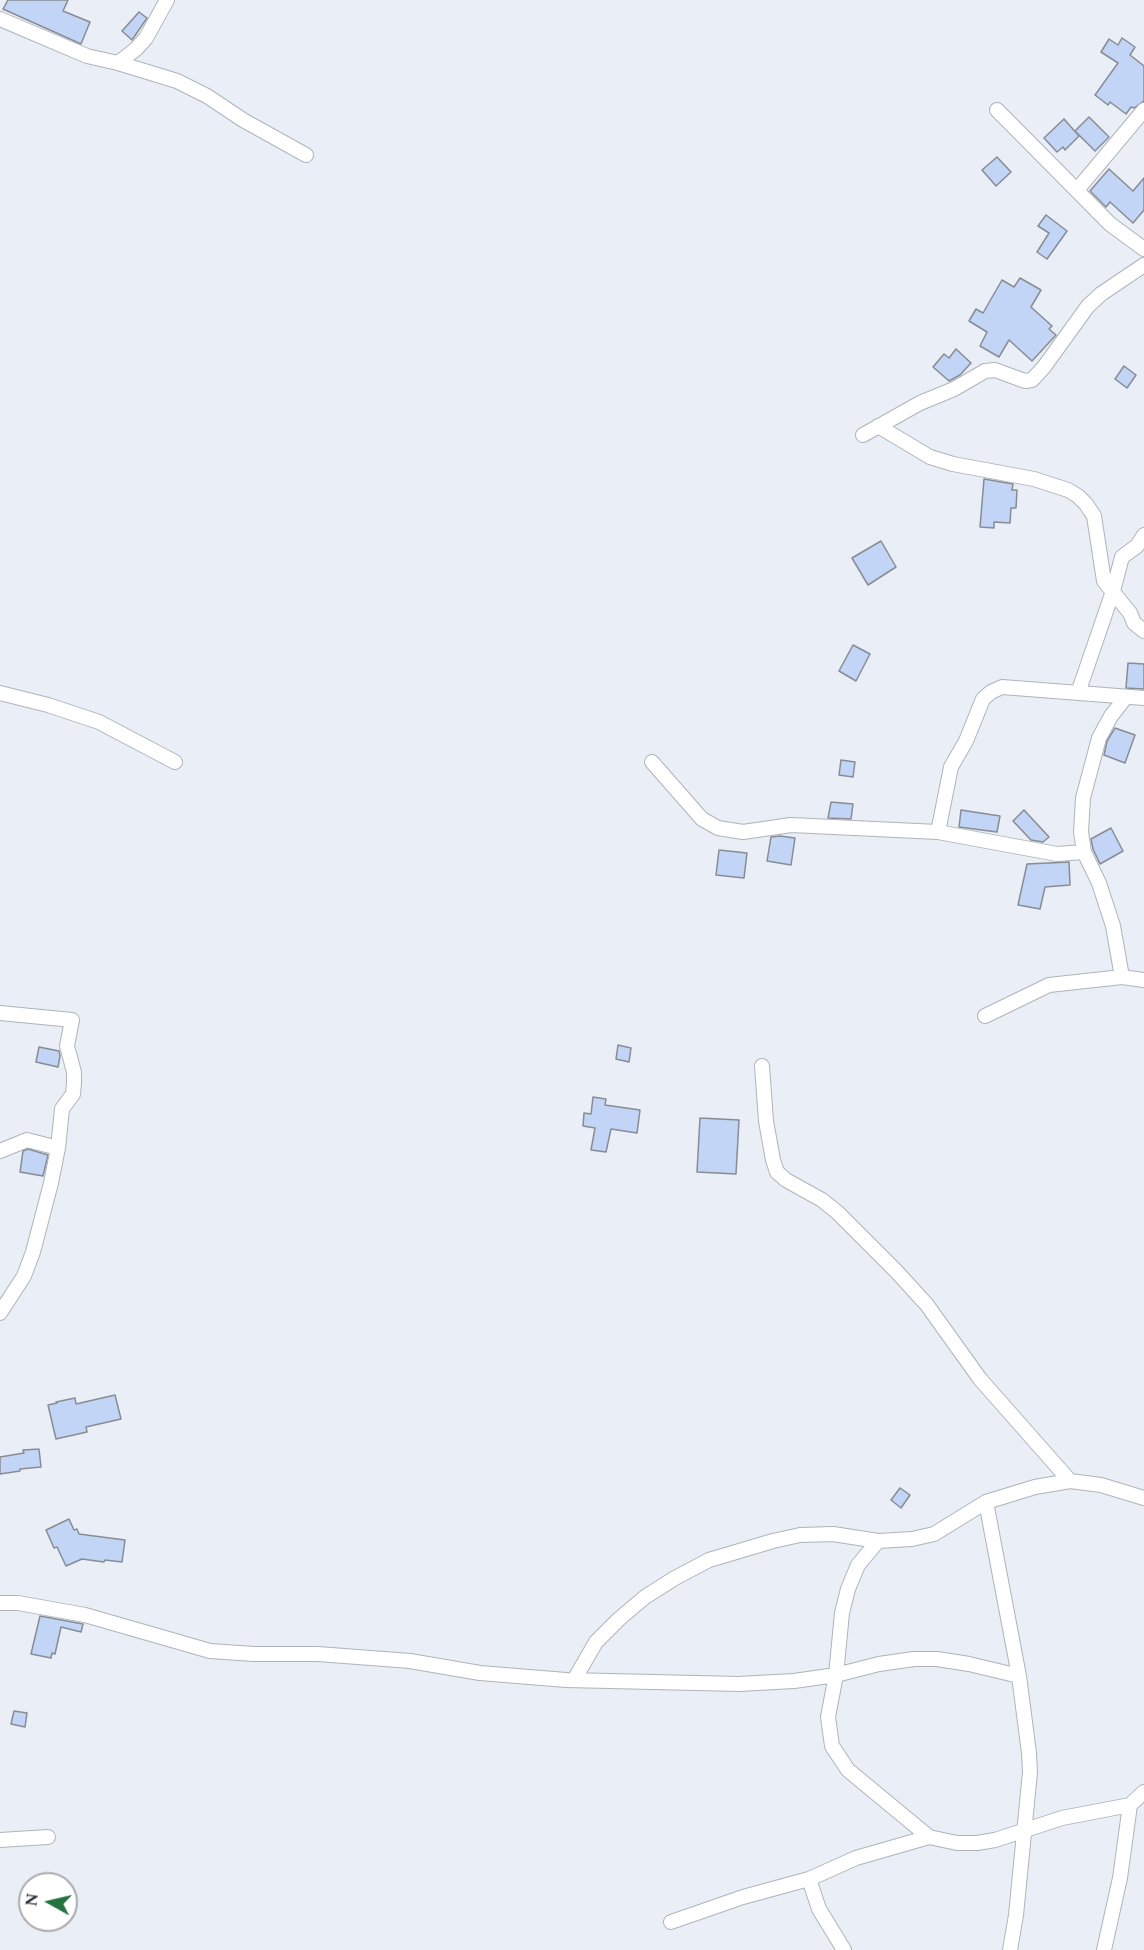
<!DOCTYPE html>
<html>
<head>
<meta charset="utf-8">
<style>
	body { margin:0 }
	#map { position:relative; width:1144px; height:1950px; overflow:hidden; background:#eaeff7; font-family:Spectral,serif }
	canvas { display:block }
	.north { position:absolute; left:18px; top:1872px; width:60px; height:60px; box-sizing:border-box; background:#fff; border:2px solid #ababad; border-radius:50%; rotate:278deg; font-size:16px; font-weight:700; line-height:24px; text-align:center; color:#2d2e31 }
	.north::after { content:''; display:block; margin:auto; width:21px; height:27px; background:#257241; clip-path:polygon(50% 0,100% 100%,50% 72%,0 100%) }
</style>
</head>
<body>
<div id="map">
<canvas width="1144" height="1950"></canvas>
<div class="north">N</div>
</div>
<script>
const context = document.querySelector('canvas').getContext('2d');
context.lineJoin = 'round';
function fill(path, color) {
  context.fillStyle = color;
  context.fill(path, 'evenodd');
}
function toPath(rows) {
  const path = new Path2D();
  for (const r of rows) {
    path.moveTo(r[0], r[1]);
    for (let i = 2; i < r.length; i += 2) path.lineTo(r[i], r[i + 1]);
  }
  return path;
}
function stroke(path, color, width, dash) {
  context.strokeStyle = color;
  context.lineWidth = width;
  context.lineCap = dash ? 'butt' : 'round';
  context.setLineDash(dash || []);
  context.stroke(path);
}
const building = toPath([
	[8,0,68,0,63,11,90,22,81,44,3,9,8,0],
	[139,12,147,18,132,40,122,31,139,12],
	[1122,38,1135,47,1130,55,1144,66,1144,101,1134,108,1131,107,1126,114,1110,102,1108,105,1095,95,1118,63,1101,52,1109,39,1118,45,1122,38],
	[1089,117,1109,137,1095,151,1075,131,1089,117],
	[1064,119,1079,136,1065,150,1063,147,1057,152,1044,138,1064,119],
	[997,157,1011,172,996,186,982,170,997,157],
	[1109,169,1133,191,1144,178,1144,210,1133,223,1110,202,1106,207,1090,191,1109,169],
	[1046,215,1067,231,1047,259,1037,252,1049,233,1038,226,1046,215],
	[1020,278,1041,290,1031,307,1052,326,1049,329,1056,335,1032,361,1009,340,999,357,980,346,987,332,969,321,976,309,983,313,1002,280,1014,287,1020,278],
	[956,349,971,363,960,375,949,381,933,367,944,354,949,358,956,349],
	[1124,366,1136,375,1127,388,1115,379,1124,366],
	[984,479,1013,484,1012,490,1017,490,1016,508,1011,508,1010,523,994,522,994,528,980,527,984,479],
	[881,541,896,567,868,585,852,558,881,541],
	[853,645,870,654,856,681,839,671,853,645],
	[1128,663,1144,664,1144,689,1126,688,1128,663],
	[1115,728,1135,735,1125,763,1104,755,1107,741,1115,728],
	[841,760,855,762,853,777,839,775,841,760],
	[831,802,853,804,851,819,828,818,831,802],
	[961,810,1000,816,997,832,959,827,961,810],
	[1024,810,1049,837,1043,842,1031,840,1013,821,1024,810],
	[1111,828,1123,851,1100,864,1093,849,1091,839,1111,828],
	[780,836,795,838,791,865,767,861,771,837,780,836],
	[719,850,747,853,744,878,716,875,719,850],
	[1069,862,1070,885,1045,887,1040,909,1018,905,1027,864,1069,862],
	[618,1045,631,1048,629,1062,616,1059,618,1045],
	[39,1047,59,1051,60,1056,58,1067,36,1062,39,1047],
	[593,1097,606,1099,605,1105,640,1110,637,1133,611,1129,606,1152,591,1150,595,1128,583,1126,584,1113,591,1114,593,1097],
	[700,1118,739,1120,736,1174,697,1172,700,1118],
	[28,1149,48,1155,43,1176,20,1172,23,1151,28,1149],
	[115,1395,121,1419,86,1427,87,1432,56,1439,48,1405,57,1403,56,1402,75,1398,76,1404,115,1395],
	[39,1449,41,1467,20,1469,20,1471,0,1474,0,1457,24,1453,23,1450,39,1449],
	[900,1488,910,1495,901,1508,891,1500,900,1488],
	[69,1519,74,1530,77,1529,79,1534,125,1540,122,1562,105,1560,104,1562,82,1559,66,1566,57,1547,54,1548,46,1530,69,1519],
	[40,1616,83,1624,81,1632,61,1627,55,1654,52,1653,51,1658,31,1654,40,1616],
	[14,1711,27,1713,25,1727,11,1724,14,1711]
]);
const street = toPath([
	[0,19,87,56,118,63,177,81,207,96,243,120,306,155],
	[118,63,136,49,146,38,167,0],
	[997,110,1110,224,1144,249],
	[1077,190,1144,110],
	[878,426,930,457,953,464,1034,479,1068,490,1078,496,1086,504,1094,516,1104,581,1130,613,1134,623,1144,631],
	[863,435,920,403,954,389,985,371,995,370,1025,381,1032,380,1044,367,1088,306,1101,294,1144,265],
	[0,693,48,705,99,722,175,762],
	[1078,693,1113,591,1122,557,1137,546,1144,535],
	[652,762,702,819,718,828,743,832,791,825,938,832,1057,854,1084,852],
	[938,832,951,767,966,741,983,699,991,692,1002,687,1144,698],
	[1122,977,1113,926,1099,883,1084,852,1081,832,1083,798,1099,738,1111,716,1126,697],
	[0,1013,72,1020,67,1046,74,1072,74,1083,73,1094,62,1109,58,1148,51,1183,33,1252,24,1276,0,1313],
	[985,1016,1049,985,1122,977,1144,980],
	[762,1066,766,1121,773,1160,777,1172,786,1180,822,1200,837,1212,896,1271,927,1305,980,1379,1070,1481],
	[0,1151,27,1140,58,1148],
	[986,1502,1019,1676,1029,1753,1030,1772,1016,1915,1010,1950],
	[878,1541,858,1565,848,1589,842,1613,836,1675,828,1717,832,1746,848,1770,929,1837,957,1843,977,1843,995,1840,1062,1818,1130,1805,1144,1792],
	[0,1603,18,1603,85,1615,210,1651,254,1654,318,1654,410,1661,480,1673,566,1680,739,1684,794,1681,836,1675,879,1664,914,1659,937,1659,969,1664,1019,1676],
	[574,1680,596,1642,619,1619,645,1597,675,1578,709,1560,773,1541,800,1535,833,1534,878,1541,912,1539,934,1534,986,1502,1035,1487,1070,1481,1101,1485,1144,1498],
	[0,1840,48,1837],
	[809,1879,819,1909,844,1950],
	[671,1922,743,1897,809,1879,856,1858,929,1837],
	[1104,1950,1120,1878,1130,1805]
]);
fill(building, '#c2d5f6');
stroke(building, '#888c93', 1.5);
stroke(street, '#afb3bb', 16);
stroke(street, '#fff', 14);
</script>
</body>
</html>
